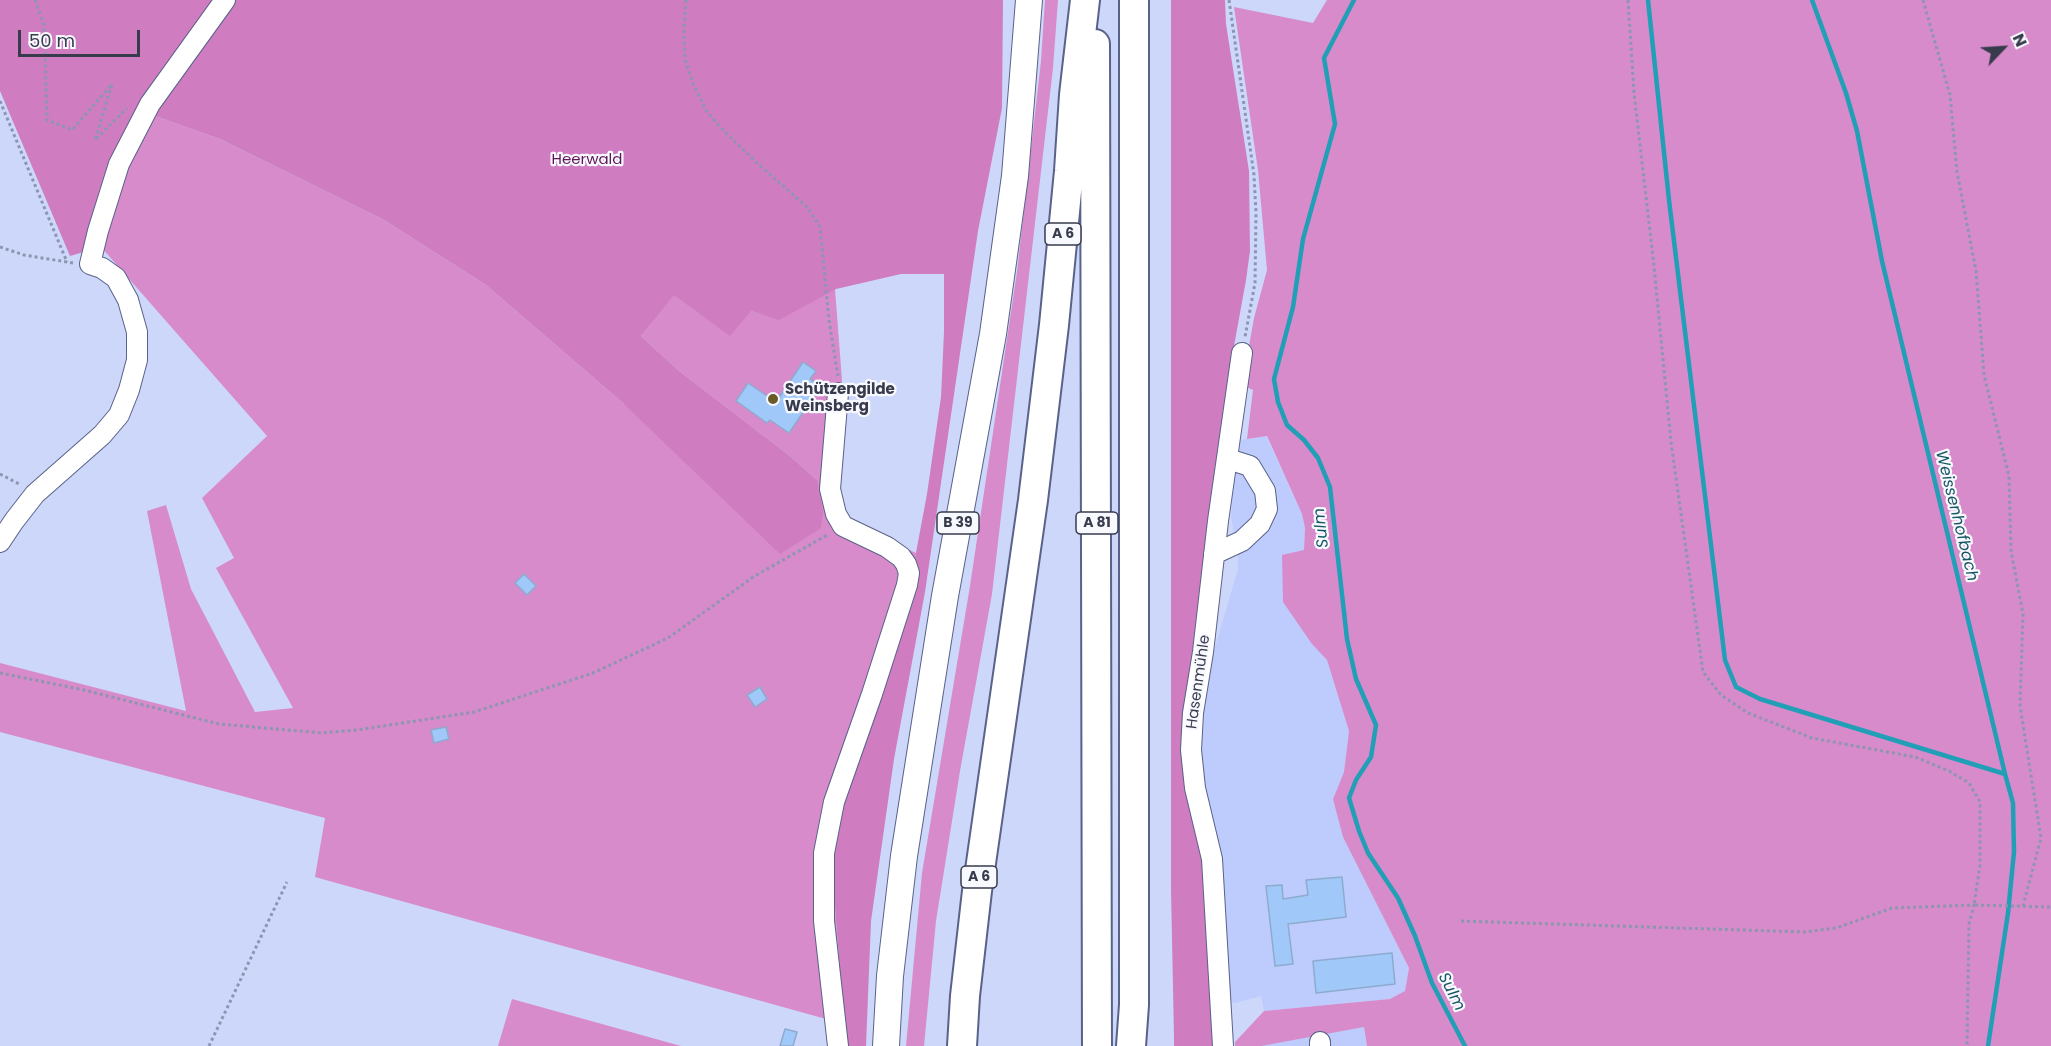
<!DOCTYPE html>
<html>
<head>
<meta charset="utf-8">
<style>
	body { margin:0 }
	#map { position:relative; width:2051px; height:1046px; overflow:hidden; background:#cdd7fa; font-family:Poppins,sans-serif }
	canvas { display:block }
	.north { position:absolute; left:1973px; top:18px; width:60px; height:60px; -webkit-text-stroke:4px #f8f9fe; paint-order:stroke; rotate:65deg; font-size:16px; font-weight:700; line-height:24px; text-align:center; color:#373b4c }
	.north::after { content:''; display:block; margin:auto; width:21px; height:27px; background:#373b4c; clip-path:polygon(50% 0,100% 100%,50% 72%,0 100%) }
	.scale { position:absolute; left:18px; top:30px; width:122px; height:27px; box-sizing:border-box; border:3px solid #373b4c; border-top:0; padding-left:8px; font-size:18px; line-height:21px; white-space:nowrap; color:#373b4c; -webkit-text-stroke:4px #f8f9fe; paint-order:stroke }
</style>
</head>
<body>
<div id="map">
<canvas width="2051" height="1046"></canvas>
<div class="north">N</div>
<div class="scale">50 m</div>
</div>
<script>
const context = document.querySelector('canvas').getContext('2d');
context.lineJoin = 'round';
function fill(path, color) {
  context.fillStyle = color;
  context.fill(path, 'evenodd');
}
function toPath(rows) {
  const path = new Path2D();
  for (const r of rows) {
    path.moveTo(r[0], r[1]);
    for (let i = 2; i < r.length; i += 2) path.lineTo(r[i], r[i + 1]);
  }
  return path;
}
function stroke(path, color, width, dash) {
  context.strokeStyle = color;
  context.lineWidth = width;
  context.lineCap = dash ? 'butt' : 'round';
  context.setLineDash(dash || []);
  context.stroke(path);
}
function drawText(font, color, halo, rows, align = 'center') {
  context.font = font + ' Poppins,sans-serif';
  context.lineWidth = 4.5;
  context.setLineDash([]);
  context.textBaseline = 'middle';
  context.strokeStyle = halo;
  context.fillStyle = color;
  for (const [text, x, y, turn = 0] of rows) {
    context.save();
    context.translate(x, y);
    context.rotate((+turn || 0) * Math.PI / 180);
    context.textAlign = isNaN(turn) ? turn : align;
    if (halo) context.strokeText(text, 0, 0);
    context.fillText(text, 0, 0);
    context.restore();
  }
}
const built = toPath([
	[1266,436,1302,514,1305,528,1304,550,1312,644,1327,659,1349,731,1344,772,1333,799,1383,916,1409,968,1405,992,1390,999,1264,1011,1261,996,1235,1003,1231,1002,1229,997,1218,841,1202,780,1199,743,1201,716,1213,654,1238,569,1238,554,1231,517,1235,441],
	[1364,1027,1367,1046,1261,1046,1261,1045]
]);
const green = toPath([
	[1045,0,1058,0,1053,68,992,594,960,771,936,921,924,1046,906,1046,922,873,970,586,1017,272,1041,61],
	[1327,0,2051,0,2051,1046,1367,1046,1364,1027,1261,1046,1235,1046,1235,1042,1264,1011,1390,999,1405,991,1409,968,1343,837,1333,799,1344,772,1349,731,1327,660,1312,644,1283,602,1282,555,1304,550,1305,528,1302,514,1267,436,1247,439,1253,390,1242,385,1254,318,1267,270,1258,170,1234,7,1313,23],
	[155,116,220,139,384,220,486,285,624,404,817,480,790,456,678,370,641,336,674,294,751,311,779,319,835,289,842,380,838,488,841,508,848,518,859,527,916,553,915,558,918,576,843,807,833,883,844,1024,315,877,325,818,0,732,0,663,186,711,147,511,166,505,191,589,255,712,293,708,216,568,234,558,202,498,267,436,101,247,131,152],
	[512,999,681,1046,498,1046]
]);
const forest = toPath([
	[0,0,1003,0,1002,108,978,231,925,592,894,759,871,921,866,1046,846,1046,833,883,834,847,843,807,918,576,915,558,927,494,941,397,944,332,944,274,901,274,836,289,779,320,751,311,730,336,674,295,641,336,678,370,790,456,817,480,823,512,821,528,780,554,624,404,486,285,384,220,220,139,155,116,131,152,101,247,70,256,0,91],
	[1171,0,1225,0,1226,24,1249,171,1250,251,1246,280,1234,346,1198,644,1184,722,1206,863,1216,1046,1174,1046,1174,1037,1171,890]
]);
const stream = toPath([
	[1354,0,1324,58,1335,124,1303,239,1293,307,1274,379,1278,402,1287,425,1304,440,1318,458,1330,487,1347,639,1356,679,1376,725,1371,757,1356,780,1349,798,1359,831,1368,853,1398,898,1415,936,1432,983,1465,1046],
	[1648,0,1669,200,1725,660,1736,687,1760,699,2005,774],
	[1812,0,1846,93,1857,131,1882,261,2005,774,2013,803,2014,852,2008,913,1988,1046]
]);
const building = toPath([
	[803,362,816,371,810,379,821,386,789,433,770,420,767,423,736,401,748,383,776,402,803,362],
	[524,574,536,586,527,595,515,583,524,574],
	[760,687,767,699,755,707,747,695,760,687],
	[446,727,449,739,434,743,431,730,446,727],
	[1342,877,1346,917,1288,924,1293,964,1275,966,1266,886,1282,885,1283,899,1308,895,1306,880,1342,877],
	[1392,953,1395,984,1316,993,1313,961,1392,953],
	[785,1029,797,1032,793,1046,780,1046,785,1029]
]);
const path = toPath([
	[35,0,44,25,47,120,72,130,112,84,95,140,127,108],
	[686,0,684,29,685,59,693,84,706,110,719,126,757,163,808,208,820,227,829,320,838,376],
	[1229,0,1254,175,1256,213,1255,283,1245,337],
	[1628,0,1634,93,1654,266,1671,442,1703,672,1721,695,1748,713,1812,738,1915,757,1949,771,1969,783,1980,802,1980,865,1974,905,2051,907],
	[1923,0,1950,95,1957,172,1976,271,1984,375,2009,476,2011,551,2023,614,2020,706,2041,838,2023,906],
	[0,101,67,262],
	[0,247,24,255,73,263],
	[0,474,21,485],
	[0,673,84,690,219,724,322,733,357,730,474,712,593,673,668,638,753,577,829,534],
	[1461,921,1805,932,1836,928,1892,908,1974,905,1969,924,1967,1046],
	[209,1046,287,882]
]);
const minor = toPath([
	[838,393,830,489,836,514,843,526,887,547,901,557,906,564,909,573,907,585,872,694,834,802,824,853,824,921,838,1046],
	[0,542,14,521,35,494,102,435,119,415,129,390,137,360,137,332,128,300,116,278,102,268,90,264,98,231,119,164,150,104,225,0],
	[1214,554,1242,541,1260,524,1267,509,1265,491,1250,466,1228,459],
	[1320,1042,1320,1046],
	[1223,1046,1212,859,1195,788,1191,750,1193,713,1203,652,1218,521,1242,353]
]);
const major = toPath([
	[886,1046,890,976,904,856,945,596,993,334,1015,176,1029,0]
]);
const highway = toPath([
	[1095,44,1097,1046],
	[962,1046,965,996,977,891,1033,500,1054,325,1069,171,1074,95,1085,0],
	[1131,1046,1134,1005,1134,0]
]);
const markers = [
	[773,399,6,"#695a27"]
];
const shields = [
	[1063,234,36],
	[958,523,42],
	[1097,523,42],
	[979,877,36]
];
const shieldNames = [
	["A 6",1063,234],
	["B 39",958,523],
	["A 81",1097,523],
	["A 6",979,877]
];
const parkNames = [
	["Heerwald",587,160]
];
const poiNames = [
	["Schützengilde",785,390],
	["Weinsberg",785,407]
];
const streetNames = [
	["Hasenmühle",1199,682,-82]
];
const waterNames = [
	["Weissenhofbach",1956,516,76],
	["Sulm",1322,528,-96],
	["Sulm",1451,992,63]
];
fill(built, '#becbfd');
fill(green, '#d78bca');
fill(forest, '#cf7cc1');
stroke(stream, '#209fb6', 4.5);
fill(building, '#a0c8f8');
stroke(building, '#8dabce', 1.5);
stroke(minor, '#596288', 22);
stroke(major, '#596288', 28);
stroke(highway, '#596288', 32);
stroke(path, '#8e95b1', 3, [3, 3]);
stroke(minor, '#fff', 20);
stroke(major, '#fff', 26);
stroke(highway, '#fff', 28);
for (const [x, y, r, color] of markers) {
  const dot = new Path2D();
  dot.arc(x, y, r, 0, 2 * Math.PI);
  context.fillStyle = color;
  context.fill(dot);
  stroke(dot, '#f8f9fe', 2);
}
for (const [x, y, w] of shields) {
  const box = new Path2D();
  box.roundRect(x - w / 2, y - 11, w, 22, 4.5);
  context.fillStyle = '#f8f9fe';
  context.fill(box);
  stroke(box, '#373b4c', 1.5);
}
drawText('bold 14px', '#373b4c', null, shieldNames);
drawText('15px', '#601658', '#f8f9fe', parkNames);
drawText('bold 15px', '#373b4c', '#f8f9fe', poiNames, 'left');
drawText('15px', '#373b4c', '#f8f9fe', streetNames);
drawText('italic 16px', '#165763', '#f8f9fe', waterNames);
</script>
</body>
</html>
